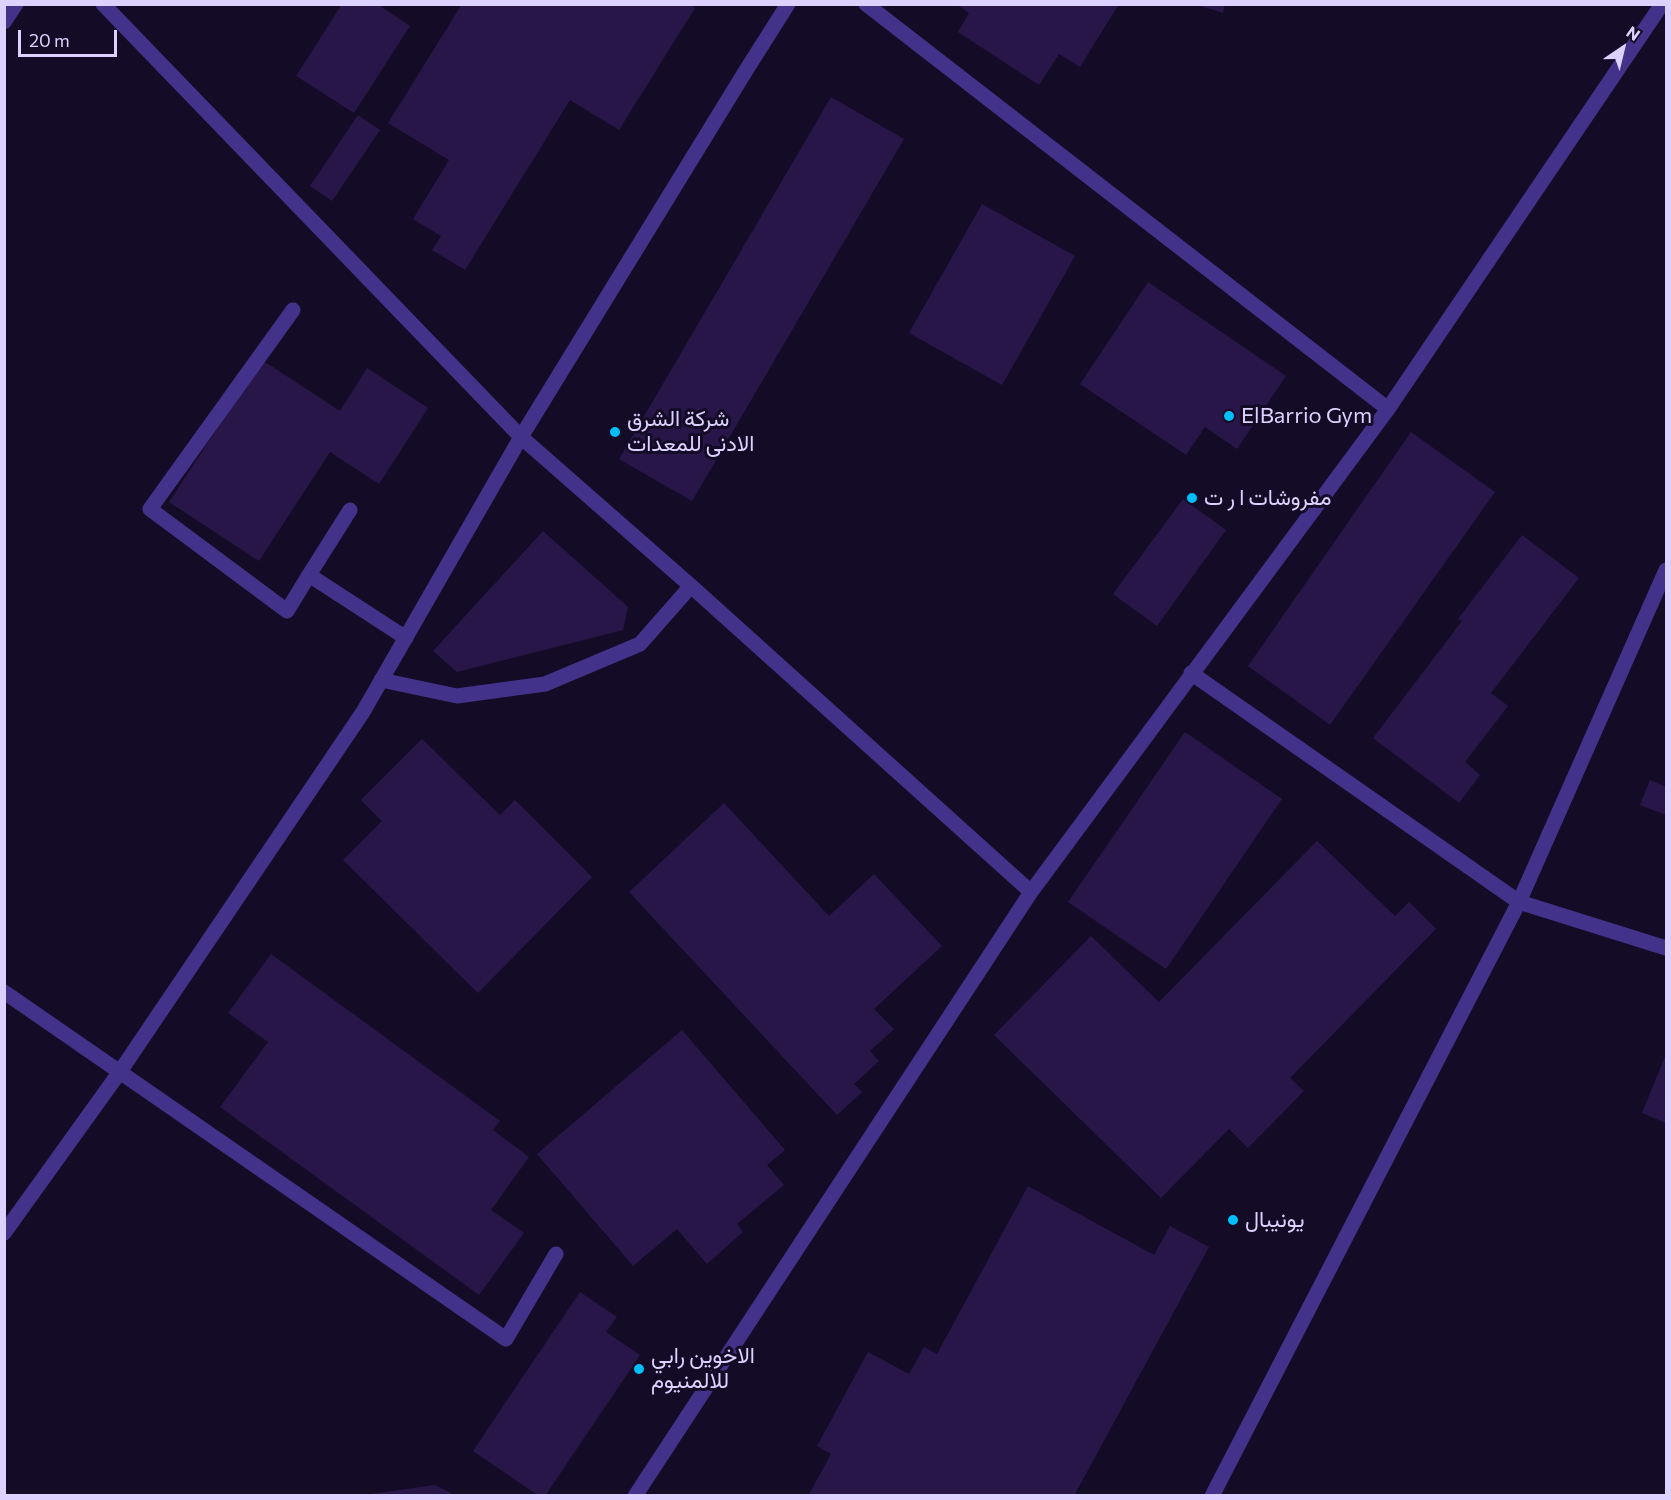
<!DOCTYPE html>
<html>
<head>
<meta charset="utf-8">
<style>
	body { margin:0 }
	#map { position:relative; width:1671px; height:1500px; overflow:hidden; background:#140c26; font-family:Commissioner,sans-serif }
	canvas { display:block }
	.frame { position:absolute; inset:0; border:6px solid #ddd1ff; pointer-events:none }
	.north { position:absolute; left:1593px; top:18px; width:60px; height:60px; -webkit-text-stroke:4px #140c26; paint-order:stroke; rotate:35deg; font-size:16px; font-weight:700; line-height:24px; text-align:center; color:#ddd1ff }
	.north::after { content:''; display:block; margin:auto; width:21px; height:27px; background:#ddd1ff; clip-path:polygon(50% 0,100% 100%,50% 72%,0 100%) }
	.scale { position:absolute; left:18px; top:30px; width:99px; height:27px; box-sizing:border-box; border:3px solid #ddd1ff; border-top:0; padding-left:8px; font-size:18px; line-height:21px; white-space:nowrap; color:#ddd1ff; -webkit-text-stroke:4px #140c26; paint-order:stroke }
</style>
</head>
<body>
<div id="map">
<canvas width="1671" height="1500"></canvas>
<div class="frame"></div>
<div class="north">N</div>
<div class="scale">20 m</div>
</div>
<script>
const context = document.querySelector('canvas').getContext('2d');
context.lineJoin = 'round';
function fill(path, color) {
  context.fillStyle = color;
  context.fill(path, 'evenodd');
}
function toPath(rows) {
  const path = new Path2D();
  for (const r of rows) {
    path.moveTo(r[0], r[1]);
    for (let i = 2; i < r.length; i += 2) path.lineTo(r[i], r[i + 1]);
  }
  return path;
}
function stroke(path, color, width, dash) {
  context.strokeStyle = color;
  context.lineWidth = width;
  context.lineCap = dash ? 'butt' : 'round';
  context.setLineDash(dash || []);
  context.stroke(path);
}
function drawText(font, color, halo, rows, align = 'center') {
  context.font = font + ' Commissioner,Vazirmatn,sans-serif';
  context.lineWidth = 6;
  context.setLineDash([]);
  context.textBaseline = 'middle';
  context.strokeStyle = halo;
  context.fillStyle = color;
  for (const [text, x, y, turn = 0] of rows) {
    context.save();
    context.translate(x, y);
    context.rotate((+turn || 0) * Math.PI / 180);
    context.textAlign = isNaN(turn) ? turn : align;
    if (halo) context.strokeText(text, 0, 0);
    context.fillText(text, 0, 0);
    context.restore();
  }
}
const building = toPath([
	[342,4,377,4,410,26,354,113,296,76],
	[462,4,690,4,695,8,619,130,570,100,465,270,432,250,441,236,413,219,449,160,388,123],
	[956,4,1119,4,1080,67,1059,54,1039,85,958,32,969,13],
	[1195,4,1225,4,1223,13],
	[831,97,904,139,692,501,619,459],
	[358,115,380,130,332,201,310,186],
	[982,204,1075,256,1002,385,909,333],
	[1148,282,1286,376,1237,449,1205,427,1186,455,1080,384],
	[262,360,340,411,367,368,428,408,379,484,330,452,259,561,169,502],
	[1411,432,1495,492,1330,725,1248,666],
	[1183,499,1226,530,1157,626,1113,594],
	[543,531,628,607,623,630,457,672,433,651],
	[1522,535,1579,578,1491,693,1508,706,1465,762,1480,775,1459,803,1373,738,1462,621,1458,619],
	[1185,732,1282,799,1166,969,1068,902],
	[422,739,500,815,515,800,592,877,478,993,343,860,382,821,361,800],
	[1650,780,1666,787,1666,815,1640,805],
	[724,803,829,916,874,874,942,946,874,1009,894,1029,870,1051,879,1061,854,1084,862,1092,837,1115,629,892],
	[1317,841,1395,916,1409,902,1436,929,1290,1078,1304,1091,1248,1148,1229,1129,1161,1198,994,1035,1091,936,1159,1002],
	[271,954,500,1121,493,1130,529,1157,491,1210,524,1233,479,1295,220,1107,268,1042,228,1013],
	[682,1030,785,1150,767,1165,784,1185,737,1224,743,1232,707,1264,677,1229,633,1266,537,1154],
	[1666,1054,1666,1123,1642,1113],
	[1028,1186,1154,1255,1170,1226,1209,1247,1074,1496,808,1496,831,1454,817,1446,868,1352,909,1374,924,1347,937,1354],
	[580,1292,617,1317,606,1332,640,1355,545,1496,539,1496,473,1451],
	[435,1485,456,1496,371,1496,371,1494]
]);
const minor = toPath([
	[103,4,521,437,691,586,1031,892],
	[866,4,1388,409],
	[4,22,16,4],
	[293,310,150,509,287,611,309,575],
	[350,510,309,575,406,638],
	[1191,673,1519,902,1666,948],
	[381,680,457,696,545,684,640,644,691,586],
	[4,992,506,1339,556,1254],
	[4,1233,119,1073,363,712,521,437,745,72,788,4],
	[635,1496,1031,892,1388,409,1662,4],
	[1212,1496,1519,902,1666,570]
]);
const markers = [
	[1229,416,6,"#00bdfc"],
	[615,432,6,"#00bdfc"],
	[1192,498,6,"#00bdfc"],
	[1233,1220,6,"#00bdfc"],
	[639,1369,6,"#00bdfc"]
];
const poiNames = [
	["ElBarrio Gym",1241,416],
	["شركة الشرق",627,419],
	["الادنى للمعدات",627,444],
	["مفروشات ا ر ت",1204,498],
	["يونيبال",1245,1220],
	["الاخوين رابي",651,1356],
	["للالمنيوم",651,1381]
];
fill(building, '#281649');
stroke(minor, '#43328a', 15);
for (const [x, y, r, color] of markers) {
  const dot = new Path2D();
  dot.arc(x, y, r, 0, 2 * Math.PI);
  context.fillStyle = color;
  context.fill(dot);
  stroke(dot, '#140c26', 2);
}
drawText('22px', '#ddd1ff', '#140c26', poiNames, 'left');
</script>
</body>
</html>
